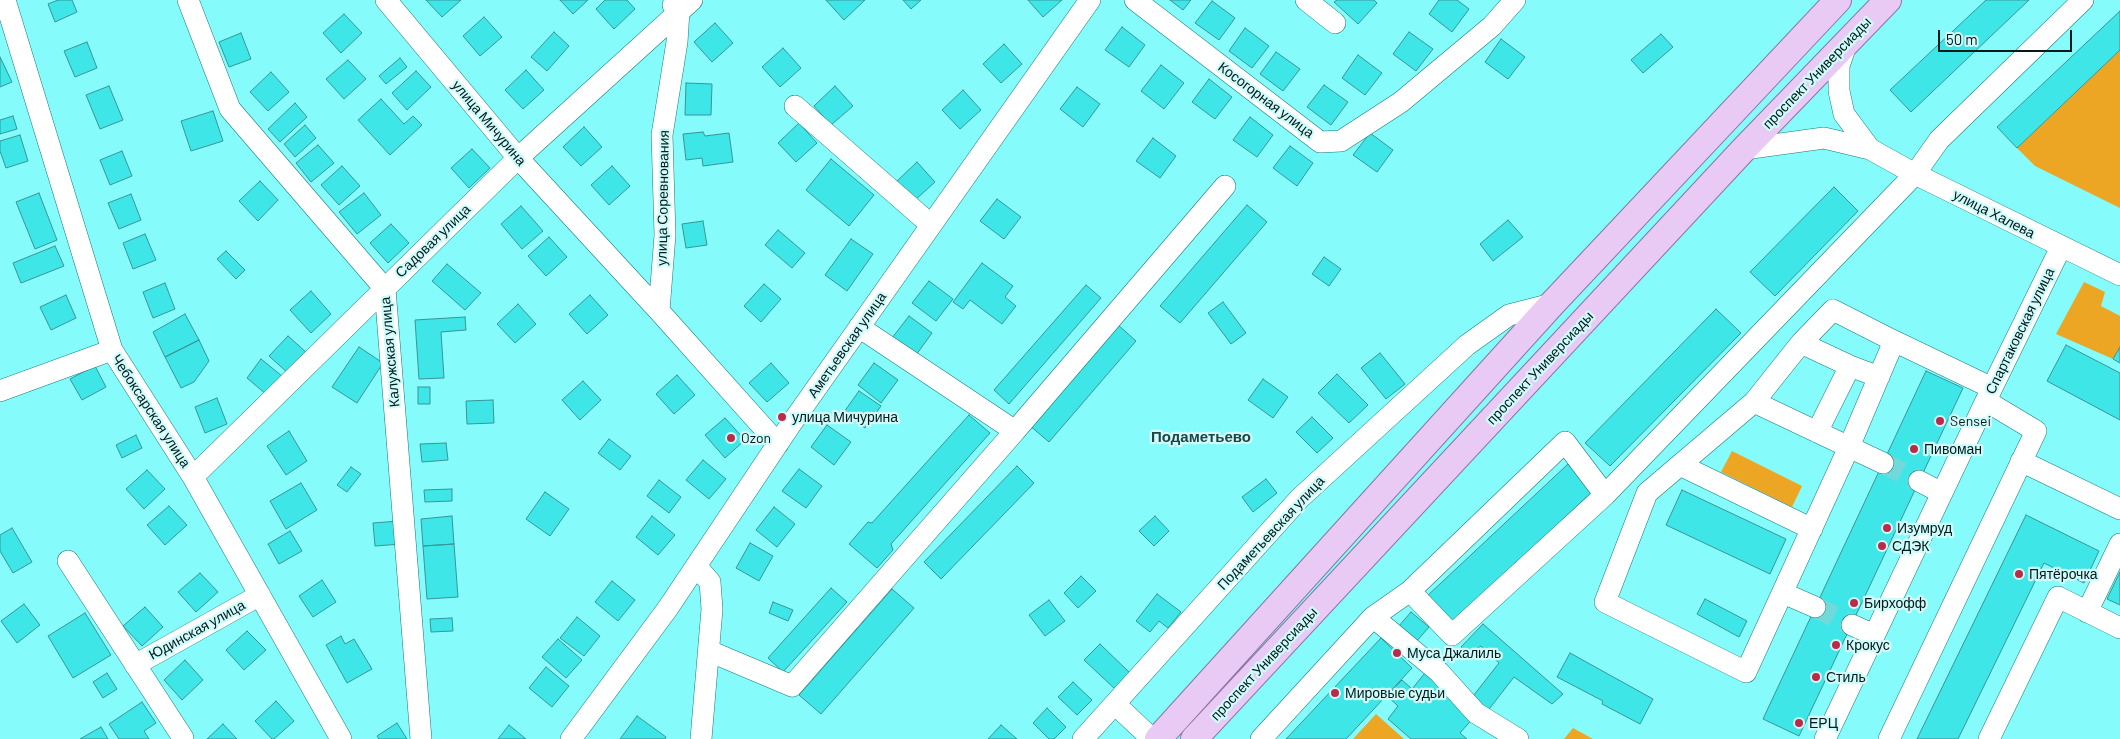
<!DOCTYPE html>
<html>
<head>
<meta charset="utf-8">
<style>
	body { margin:0 }
	#map { position:relative; width:2120px; height:739px; overflow:hidden; background:#85fbfb; font-family:Barlow,sans-serif }
	canvas { display:block }
	.scale { position:absolute; left:1938px; top:30px; width:134px; height:22px; box-sizing:border-box; border:2px solid #001919; border-top:0; padding-left:6px; font-size:15px; line-height:18px; white-space:nowrap; color:#001919; -webkit-text-stroke:4px #d1fbfb; paint-order:stroke }
</style>
</head>
<body>
<div id="map">
<canvas width="2120" height="739"></canvas>
<div class="scale">50 m</div>
</div>
<script>
const context = document.querySelector('canvas').getContext('2d');
context.lineJoin = 'round';
function fill(path, color) {
  context.fillStyle = color;
  context.fill(path, 'evenodd');
}
function toPath(rows) {
  const path = new Path2D();
  for (const r of rows) {
    path.moveTo(r[0], r[1]);
    for (let i = 2; i < r.length; i += 2) path.lineTo(r[i], r[i + 1]);
  }
  return path;
}
function stroke(path, color, width, dash) {
  context.strokeStyle = color;
  context.lineWidth = width;
  context.lineCap = dash ? 'butt' : 'round';
  context.setLineDash(dash || []);
  context.stroke(path);
}
function drawText(font, color, halo, rows, align = 'center') {
  context.font = font + ' Barlow,sans-serif';
  context.lineWidth = 4.5;
  context.setLineDash([]);
  context.textBaseline = 'middle';
  context.strokeStyle = halo;
  context.fillStyle = color;
  for (const [text, x, y, turn = 0] of rows) {
    context.save();
    context.translate(x, y);
    context.rotate((+turn || 0) * Math.PI / 180);
    context.textAlign = isNaN(turn) ? turn : align;
    if (halo) context.strokeText(text, 0, 0);
    context.fillText(text, 0, 0);
    context.restore();
  }
}
const green = toPath([
	[2120,50,2120,208,2035,166,2017,148],
	[2084,282,2105,292,2101,306,2120,316,2120,347,2113,359,2056,334],
	[1732,451,1802,486,1792,507,1721,472],
	[1376,714,1404,739,1353,739],
	[1573,728,1593,739,1564,739]
]);
const building = toPath([
	[58,0,72,0,77,12,55,22,48,4,58,0],
	[426,0,461,0,442,17,426,0],
	[560,0,588,0,573,14,560,0],
	[605,0,627,0,635,9,614,29,596,9,605,0],
	[826,0,865,0,844,20,826,0],
	[903,0,921,0,911,9,903,0],
	[1028,0,1062,0,1043,17,1028,0],
	[1170,0,1191,0,1183,10,1170,0],
	[1337,0,1374,0,1377,3,1358,24,1334,2,1337,0],
	[1439,0,1457,0,1469,9,1452,32,1429,14,1439,0],
	[1986,0,2029,0,1911,112,1890,90,1986,0],
	[1212,1,1235,18,1219,40,1195,23,1212,1],
	[2120,11,2120,50,2017,148,1997,127,2120,11],
	[344,14,362,33,341,53,323,33,344,14],
	[484,17,502,37,480,56,463,36,484,17],
	[715,23,733,43,712,62,694,42,715,23],
	[1122,27,1145,45,1129,67,1105,50,1122,27],
	[1245,28,1269,46,1252,68,1229,51,1245,28],
	[554,32,569,46,547,71,531,57,554,32],
	[1409,32,1433,49,1416,71,1393,54,1409,32],
	[241,33,251,59,229,67,219,42,241,33],
	[1661,34,1673,47,1643,73,1631,60,1661,34],
	[1501,39,1525,57,1508,79,1485,62,1501,39],
	[87,42,97,68,75,77,64,51,87,42],
	[1004,44,1022,64,1001,83,983,64,1004,44],
	[783,48,801,68,780,87,762,67,783,48],
	[1276,52,1300,69,1283,91,1260,74,1276,52],
	[1358,55,1382,73,1365,95,1342,78,1358,55],
	[0,57,12,82,0,87,0,57],
	[400,58,407,67,386,84,379,76,400,58],
	[348,60,366,79,344,99,326,79,348,60],
	[1161,65,1184,83,1164,109,1141,91,1161,65],
	[526,70,544,90,523,109,505,90,526,70],
	[416,71,431,87,407,110,392,93,416,71],
	[271,72,289,92,268,111,250,92,271,72],
	[1209,79,1232,97,1215,119,1192,102,1209,79],
	[686,83,712,84,711,115,685,115,686,83],
	[1324,85,1348,102,1331,125,1307,107,1324,85],
	[109,86,123,120,100,129,86,95,109,86],
	[835,86,853,106,831,125,814,106,835,86],
	[1077,87,1100,104,1083,127,1060,109,1077,87],
	[963,90,981,110,960,129,942,110,963,90],
	[381,99,404,124,413,116,422,125,390,155,358,120,381,99],
	[295,103,307,117,280,142,268,129,295,103],
	[213,111,223,141,191,151,181,121,213,111],
	[13,116,17,129,0,134,0,120,13,116],
	[1250,117,1273,135,1257,157,1233,140,1250,117],
	[799,123,817,143,796,162,778,143,799,123],
	[305,125,316,138,295,157,284,144,305,125],
	[584,127,602,147,581,166,563,147,584,127],
	[703,132,705,136,729,133,733,162,703,166,702,158,686,160,683,134,703,132],
	[1370,133,1393,150,1377,172,1353,155,1370,133],
	[20,135,28,161,6,168,0,151,0,141,20,135],
	[1153,138,1176,156,1160,178,1136,161,1153,138],
	[318,145,334,163,311,182,296,163,318,145],
	[1290,146,1313,163,1297,186,1273,168,1290,146],
	[472,149,490,168,469,188,451,168,472,149],
	[122,151,132,176,110,185,100,160,122,151],
	[831,159,874,195,849,226,806,190,831,159],
	[917,162,935,182,914,201,896,182,917,162],
	[342,166,360,186,339,205,321,185,342,166],
	[612,166,630,186,609,205,591,185,612,166],
	[260,181,278,200,258,221,239,201,260,181],
	[1834,187,1858,211,1775,296,1750,272,1834,187],
	[39,193,57,240,35,249,16,202,39,193],
	[364,193,381,215,357,234,339,212,364,193],
	[131,194,141,220,119,229,108,203,131,194],
	[997,199,1021,217,1004,239,980,221,997,199],
	[1247,205,1267,222,1180,323,1160,306,1247,205],
	[521,206,543,231,522,249,501,224,521,206],
	[1508,220,1523,237,1493,261,1480,244,1508,220],
	[703,221,707,245,686,248,682,224,703,221],
	[391,224,409,243,388,263,370,243,391,224],
	[778,230,805,253,792,268,765,245,778,230],
	[145,234,156,260,133,269,123,243,145,234],
	[549,237,567,257,546,276,528,256,549,237],
	[851,239,873,254,847,291,825,275,851,239],
	[55,246,64,266,21,283,13,263,55,246],
	[226,251,245,270,236,279,217,259,226,251],
	[1324,257,1341,269,1329,286,1312,274,1324,257],
	[982,263,1013,286,1005,297,1016,306,1002,324,970,300,963,309,953,302,982,263],
	[447,264,481,293,465,310,432,281,447,264],
	[929,281,953,299,936,321,912,303,929,281],
	[165,283,175,309,153,318,143,292,165,283],
	[764,284,781,299,761,322,744,306,764,284],
	[1086,285,1101,298,1009,404,994,390,1086,285],
	[311,291,331,314,311,333,290,310,311,291],
	[66,295,76,318,51,330,40,307,66,295],
	[590,295,608,315,587,334,569,314,590,295],
	[1223,302,1246,333,1231,344,1208,313,1223,302],
	[518,304,536,324,515,343,497,324,518,304],
	[1716,309,1741,333,1610,466,1585,443,1716,309],
	[185,314,199,340,165,357,153,332,185,314],
	[909,316,932,333,916,355,892,338,909,316],
	[465,317,466,330,441,332,444,378,419,379,415,320,465,317],
	[1117,324,1136,341,1049,442,1029,425,1117,324],
	[288,336,307,353,288,373,269,356,288,336],
	[199,340,209,361,194,382,181,388,165,357,199,340],
	[2066,345,2120,373,2120,420,2047,381,2066,345],
	[359,347,383,363,357,403,332,387,359,347],
	[2120,347,2120,363,2113,359,2120,347],
	[1380,353,1405,384,1386,399,1361,368,1380,353],
	[261,359,282,376,267,395,247,378,261,359],
	[771,363,789,383,767,402,749,383,771,363],
	[874,363,898,380,881,403,858,385,874,363],
	[95,366,106,387,82,400,70,379,95,366],
	[1926,371,1963,388,1799,736,1763,719,1926,371],
	[1337,374,1368,405,1349,423,1318,393,1337,374],
	[677,375,695,395,674,414,656,394,677,375],
	[1263,379,1288,397,1273,418,1248,400,1263,379],
	[583,381,601,400,580,420,562,400,583,381],
	[418,387,430,387,430,404,418,404,418,387],
	[859,391,881,406,865,428,844,412,859,391],
	[217,398,227,424,205,433,195,407,217,398],
	[493,400,494,423,467,424,466,401,493,400],
	[969,415,990,433,891,544,893,550,877,568,849,544,868,522,872,523,969,415],
	[1312,417,1333,438,1317,453,1296,432,1312,417],
	[725,418,745,440,725,458,705,435,725,418],
	[827,425,851,442,834,465,811,447,827,425],
	[289,431,307,461,286,475,267,446,289,431],
	[136,435,142,448,122,458,116,445,136,435],
	[609,439,631,456,620,470,598,453,609,439],
	[446,443,448,460,422,462,420,444,446,443],
	[703,460,726,479,709,499,686,480,703,460],
	[1568,464,1593,491,1451,624,1426,597,1568,464],
	[1017,466,1034,483,941,579,924,562,1017,466],
	[351,467,361,474,347,492,337,485,351,467],
	[799,469,822,486,806,508,782,491,799,469],
	[147,470,165,489,144,509,126,489,147,470],
	[1266,479,1277,493,1253,512,1242,497,1266,479],
	[659,480,681,497,669,513,647,496,659,480],
	[301,483,317,510,286,529,270,501,301,483],
	[452,489,452,501,425,502,424,490,452,489],
	[1682,490,1786,539,1770,574,1666,525,1682,490],
	[545,492,569,509,550,536,526,519,545,492],
	[169,506,187,525,165,545,147,525,169,506],
	[774,507,795,524,777,547,756,530,774,507],
	[2026,515,2099,551,2084,583,2044,563,1958,739,1917,739,2026,515],
	[452,516,454,544,423,546,421,519,452,516],
	[652,516,675,535,658,555,636,537,652,516],
	[1155,516,1169,531,1154,546,1139,531,1155,516],
	[399,521,401,544,375,546,373,523,399,521],
	[12,528,32,562,13,573,0,551,0,535,12,528],
	[290,531,302,551,279,564,268,544,290,531],
	[750,543,773,556,759,581,736,568,750,543],
	[454,544,458,597,427,599,423,546,454,544],
	[2120,572,2120,605,2107,599,2120,572],
	[200,573,218,592,196,612,178,592,200,573],
	[1081,576,1096,591,1078,608,1064,593,1081,576],
	[322,580,336,602,313,617,299,596,322,580],
	[612,581,635,600,618,621,595,602,612,581],
	[831,588,847,602,783,672,768,658,831,588],
	[892,589,914,608,821,714,799,695,892,589],
	[1157,594,1181,612,1168,628,1159,621,1150,632,1136,621,1157,594],
	[1705,599,1747,621,1739,637,1697,614,1705,599],
	[1049,600,1065,621,1045,636,1029,615,1049,600],
	[773,602,793,610,788,621,769,613,773,602],
	[24,604,40,625,17,643,1,621,24,604],
	[145,607,163,627,142,646,123,626,145,607],
	[1411,612,1429,627,1416,642,1399,626,1411,612],
	[85,613,111,655,73,678,48,636,85,613],
	[577,617,600,636,584,656,560,638,577,617],
	[452,618,453,631,431,632,430,619,452,618],
	[1483,624,1563,694,1552,704,1514,677,1486,713,1470,700,1499,663,1481,646,1468,654,1461,647,1483,624],
	[247,631,266,650,244,670,226,650,247,631],
	[341,636,345,644,354,639,372,669,347,683,326,645,341,636],
	[1381,638,1412,668,1346,739,1286,739,1381,638],
	[558,639,582,660,566,678,542,657,558,639],
	[1100,644,1130,673,1115,689,1084,660,1100,644],
	[1570,653,1653,699,1640,724,1602,704,1603,701,1557,677,1570,653],
	[185,660,203,680,182,700,164,680,185,660],
	[546,667,569,686,552,707,529,688,546,667],
	[107,673,117,689,103,698,93,682,107,673],
	[1425,673,1475,716,1460,733,1467,739,1411,739,1388,719,1398,706,1387,696,1402,680,1412,689,1425,673],
	[1073,682,1092,700,1077,715,1058,697,1073,682],
	[276,701,294,721,274,739,272,739,255,721,276,701],
	[142,702,156,723,144,731,149,739,119,739,109,724,142,702],
	[1047,708,1066,727,1054,739,1049,739,1033,723,1047,708],
	[637,716,666,737,665,739,620,739,637,716],
	[397,723,407,739,379,739,377,736,397,723],
	[223,724,237,739,207,739,223,724],
	[509,725,526,739,498,739,509,725],
	[1001,725,1017,739,988,739,1001,725],
	[101,727,108,739,80,739,101,727]
]);
const minorTunnel = toPath([
	[1883,463,1919,481],
	[1815,607,1852,625]
]);
const minor = toPath([
	[5,0,112,350,193,477,341,739],
	[188,0,230,109,385,289,421,739],
	[386,0,518,158,659,311,778,444],
	[1135,0,1320,142,1341,141,1401,102,1492,26,1515,0],
	[1306,0,1335,23],
	[1847,42,1839,66,1839,91,1844,114,1870,149],
	[795,106,930,224],
	[1744,149,1824,138,1870,149,1915,174,2120,275],
	[659,311,665,235,662,135,677,42,679,11,673,5],
	[859,327,1015,431,1225,186],
	[1801,343,1833,310,1894,341],
	[0,391,112,350],
	[1754,402,1801,343,1850,366],
	[1817,432,1850,366,1879,377],
	[2021,461,2120,509],
	[1883,463,1849,447,1754,402,1647,493,1605,602,1746,672,1849,447,1894,341,1992,388],
	[1680,465,1812,529],
	[193,477,518,158,692,0],
	[1919,481,1942,493],
	[68,561,183,738],
	[697,567,710,582,712,609,701,739],
	[1410,591,1452,635,1605,495,1915,174,1939,140,2083,0],
	[1783,593,1815,607],
	[2087,612,2120,544],
	[1373,617,1410,591,1565,442,1605,495],
	[1852,625,1874,635],
	[709,651,792,686,1015,431],
	[135,665,260,595],
	[1115,704,1152,739],
	[571,739,668,608,791,424,1090,0],
	[1083,739,1300,498,1467,345,1509,315,1552,304],
	[1261,739,1373,617,1439,672,1476,713,1518,739],
	[1825,739,1992,388,2061,247],
	[1889,739,2036,431,1986,401],
	[1989,739,2058,597,2120,628]
]);
const major = toPath([
	[1158,739,1552,304,1838,0],
	[1194,739,1744,149,1888,0]
]);
const markers = [
	[782,417,5,"#bb2a47"],
	[1940,421,5,"#bb2a47"],
	[731,438,5,"#bb2a47"],
	[1914,449,5,"#bb2a47"],
	[1887,528,5,"#bb2a47"],
	[1882,546,5,"#bb2a47"],
	[2019,574,5,"#bb2a47"],
	[1854,603,5,"#bb2a47"],
	[1836,645,5,"#bb2a47"],
	[1397,653,5,"#bb2a47"],
	[1816,677,5,"#bb2a47"],
	[1335,693,5,"#bb2a47"],
	[1799,723,5,"#bb2a47"]
];
const streetNames = [
	["проспект Универсиады",1817,73,-46],
	["Косогорная улица",1266,100,37],
	["улица Мичурина",489,123,50],
	["улица Соревнования",663,198,-89],
	["улица Халева",1994,214,27],
	["Садовая улица",433,241,-44],
	["Спартаковская улица",2020,331,-64],
	["Аметьевская улица",847,345,-55],
	["Калужская улица",390,352,-95],
	["проспект Универсиады",1540,368,-47],
	["Чебоксарская улица",151,411,57],
	["Подаметьевская улица",1271,533,-47],
	["Юдинская улица",197,630,-29],
	["проспект Универсиады",1264,664,-47]
];
const poiNames = [
	["улица Мичурина",792,417],
	["Sensei",1950,421],
	["Ozon",741,438],
	["Пивоман",1924,449],
	["Изумруд",1897,528],
	["СДЭК",1892,546],
	["Пятёрочка",2029,574],
	["Бирхофф",1864,603],
	["Крокус",1846,645],
	["Муса Джалиль",1407,653],
	["Стиль",1826,677],
	["Мировые судьи",1345,693],
	["ЕРЦ",1809,723]
];
const neighbourhoodNames = [
	["Подаметьево",1201,437]
];
fill(green, '#eda524');
fill(building, '#3fe6e7');
stroke(building, '#399595', 1);
stroke(minorTunnel, '#71d9d9', 21, [21, 11]);
stroke(minor, '#157b7c', 22);
stroke(major, '#8d75a3', 28);
stroke(minor, '#fff', 21);
stroke(major, '#e8caf5', 26);
for (const [x, y, r, color] of markers) {
  const dot = new Path2D();
  dot.arc(x, y, r, 0, 2 * Math.PI);
  context.fillStyle = color;
  context.fill(dot);
  stroke(dot, '#d1fbfb', 2);
}
drawText('14px', '#001919', '#d1fbfb', streetNames);
drawText('14px', '#001919', '#d1fbfb', poiNames, 'left');
drawText('bold 15px', '#1e4444', '#d1fbfb', neighbourhoodNames);
</script>
</body>
</html>
